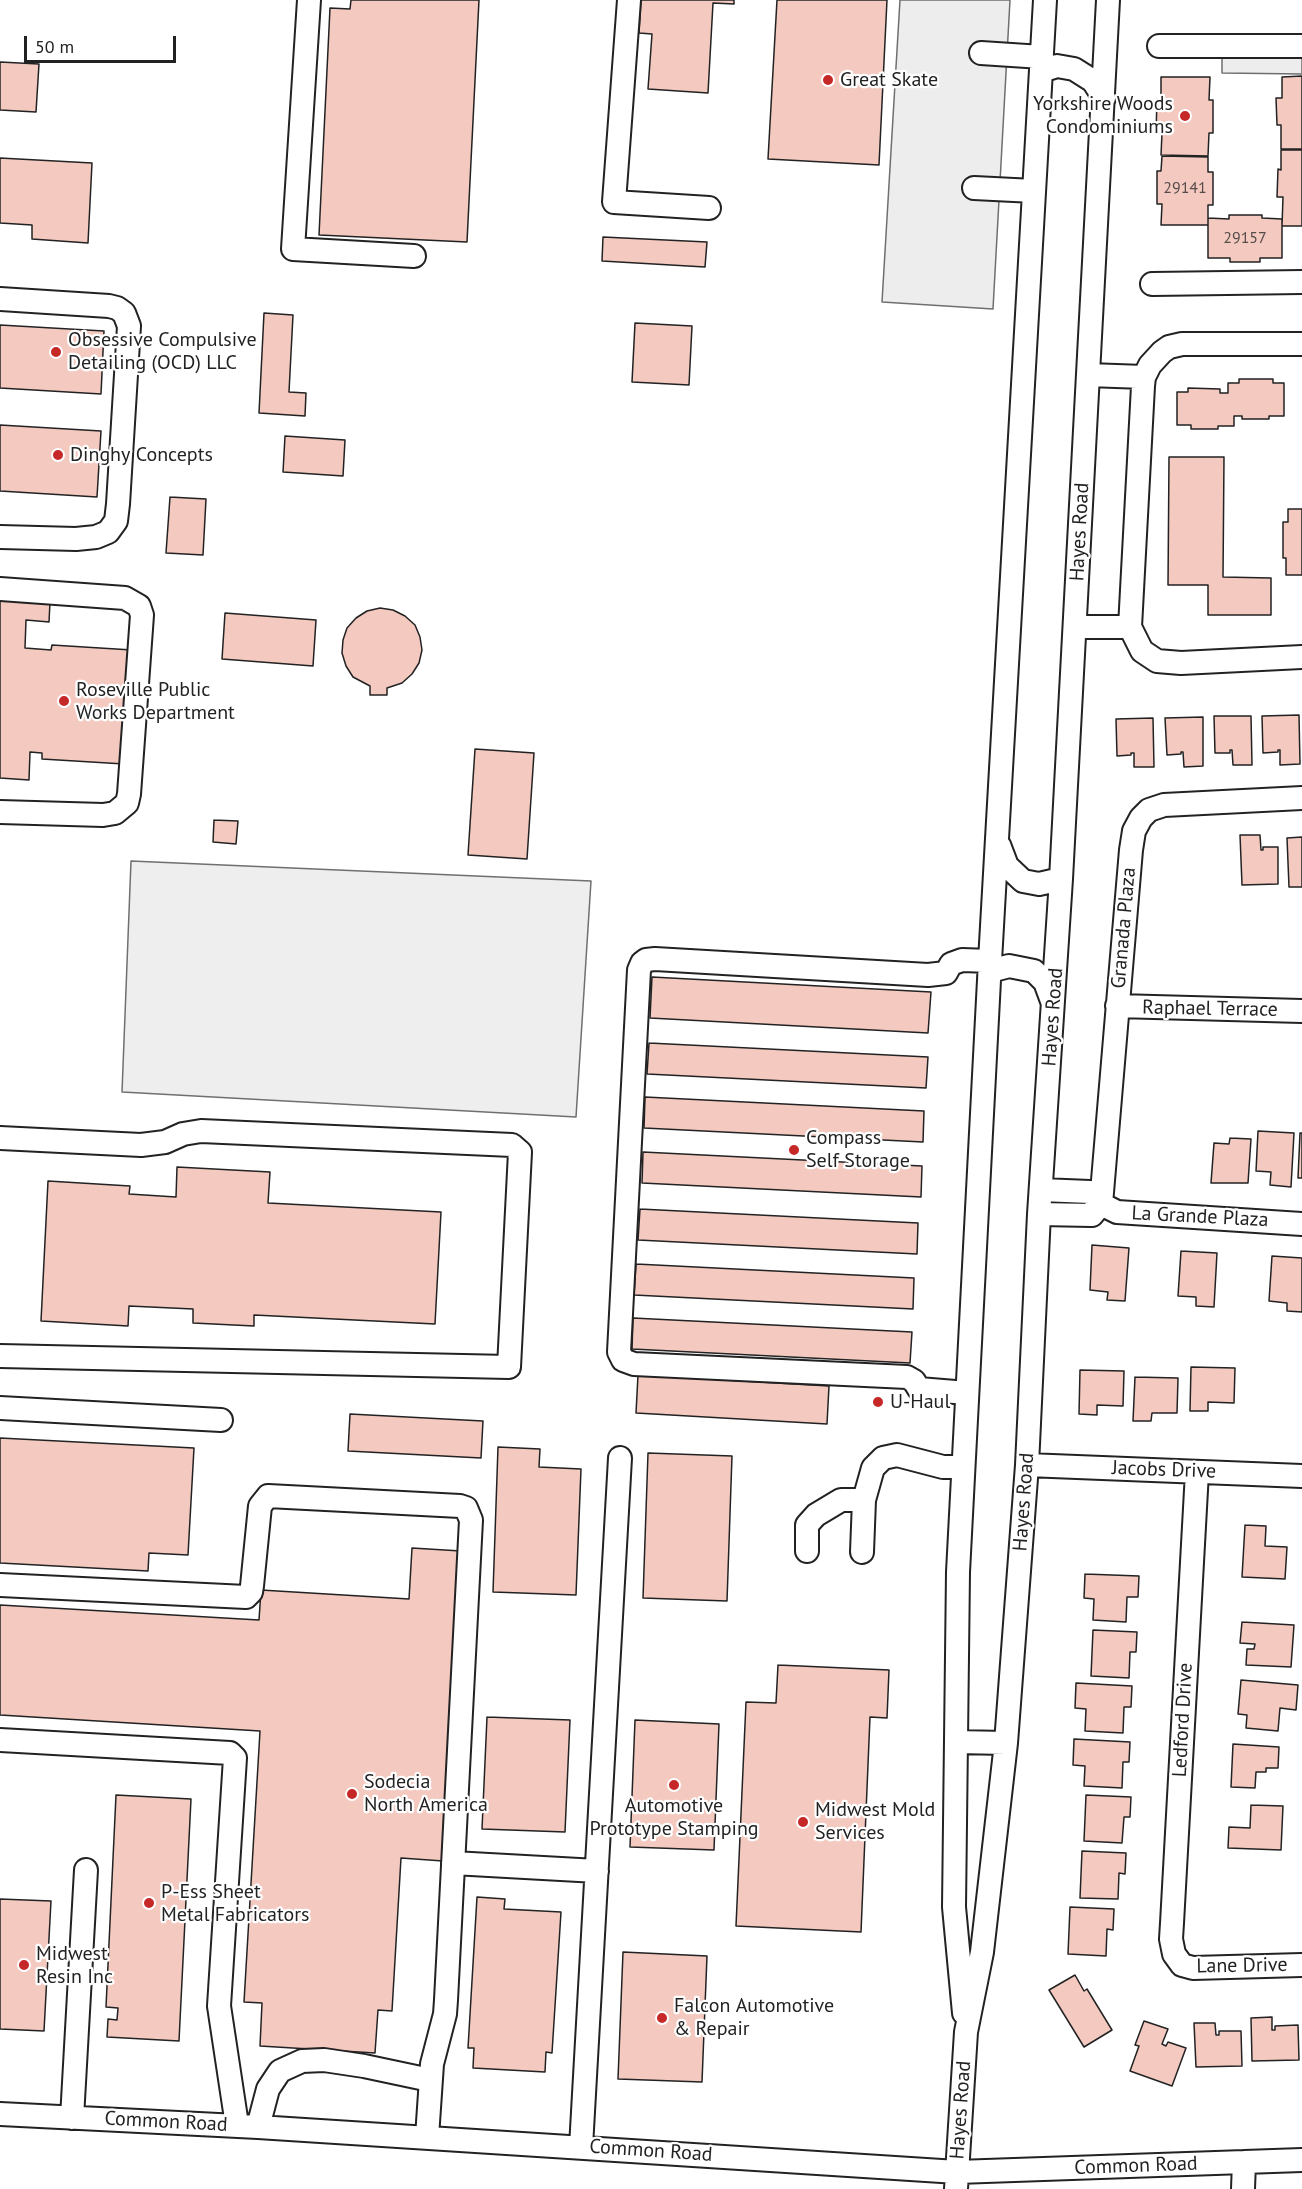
<!DOCTYPE html>
<html>
<head>
<meta charset="utf-8">
<style>
	body { margin:0 }
	#map { position:relative; width:1302px; height:2189px; overflow:hidden; background:#fff; font-family:"PT Sans",sans-serif }
	canvas { display:block }
	.scale { position:absolute; left:24px; top:36px; width:152px; height:27px; box-sizing:border-box; border:3px solid #222; border-top:0; padding-left:8px; font-size:18px; line-height:21px; white-space:nowrap; color:#222; -webkit-text-stroke:4px #fff; paint-order:stroke }
</style>
</head>
<body>
<div id="map">
<canvas width="1302" height="2189"></canvas>
<div class="scale">50 m</div>
</div>
<script>
const context = document.querySelector('canvas').getContext('2d');
context.lineJoin = 'round';
function fill(path, color) {
  context.fillStyle = color;
  context.fill(path, 'evenodd');
}
function toPath(rows) {
  const path = new Path2D();
  for (const r of rows) {
    path.moveTo(r[0], r[1]);
    for (let i = 2; i < r.length; i += 2) path.lineTo(r[i], r[i + 1]);
  }
  return path;
}
function stroke(path, color, width, dash) {
  context.strokeStyle = color;
  context.lineWidth = width;
  context.lineCap = dash ? 'butt' : 'round';
  context.setLineDash(dash || []);
  context.stroke(path);
}
function drawText(font, color, halo, rows, align = 'center') {
  context.font = font + ' "PT Sans",sans-serif';
  context.lineWidth = 4.5;
  context.setLineDash([]);
  context.textBaseline = 'middle';
  context.strokeStyle = halo;
  context.fillStyle = color;
  for (const [text, x, y, turn = 0] of rows) {
    context.save();
    context.translate(x, y);
    context.rotate((+turn || 0) * Math.PI / 180);
    context.textAlign = isNaN(turn) ? turn : align;
    if (halo) context.strokeText(text, 0, 0);
    context.fillText(text, 0, 0);
    context.restore();
  }
}
const green = toPath([
	[131,861,591,881,576,1117,122,1092,131,861]
]);
const parking = toPath([
	[900,0,1010,0,993,309,882,302,900,0],
	[1222,57,1302,57,1302,74,1222,73,1222,57]
]);
const building = toPath([
	[351,0,479,0,467,242,319,235,330,8,350,9,351,0],
	[641,0,734,0,734,4,713,3,708,93,648,89,652,34,639,33,641,0],
	[777,0,887,0,879,165,768,159,777,0],
	[0,62,39,64,36,112,0,110,0,62],
	[1302,76,1302,149,1281,149,1281,125,1277,125,1276,98,1282,98,1282,77,1302,76],
	[1161,77,1210,77,1209,100,1213,100,1213,133,1209,133,1208,156,1161,155,1162,133,1156,133,1157,99,1161,99,1161,77],
	[1281,150,1302,150,1302,226,1282,226,1283,197,1277,197,1278,169,1281,170,1281,150],
	[1162,156,1208,157,1208,172,1213,172,1213,205,1208,205,1208,225,1161,225,1162,204,1157,204,1157,171,1161,171,1162,156],
	[0,158,92,163,88,243,32,239,32,225,0,223,0,158],
	[1229,215,1262,215,1262,218,1282,219,1282,258,1260,258,1260,262,1230,262,1230,258,1208,258,1208,218,1229,219,1229,215],
	[603,237,707,242,705,267,602,261,603,237],
	[264,313,293,315,289,392,306,393,305,416,259,413,264,313],
	[635,323,692,326,689,385,632,382,635,323],
	[0,325,104,331,101,394,0,388,0,325],
	[1239,379,1273,379,1273,383,1284,383,1284,416,1269,416,1269,419,1242,419,1242,416,1234,416,1234,426,1218,426,1218,429,1191,429,1191,425,1177,425,1177,392,1188,392,1188,388,1220,389,1220,393,1228,393,1228,383,1239,383,1239,379],
	[0,425,101,431,97,497,0,491,0,425],
	[285,436,345,440,343,476,283,472,285,436],
	[1169,457,1224,457,1223,577,1271,578,1271,615,1208,615,1208,585,1168,585,1169,457],
	[170,497,206,499,203,555,166,553,170,497],
	[1288,509,1302,509,1302,575,1286,575,1286,558,1283,558,1283,522,1288,522,1288,509],
	[0,599,50,602,49,622,26,620,25,648,51,650,52,645,132,650,124,764,42,759,42,753,30,752,29,780,0,778,0,599],
	[380,608,393,610,405,616,415,625,420,637,422,650,419,663,412,674,402,683,387,688,387,695,370,695,370,686,353,677,346,666,342,653,343,640,347,628,356,618,367,611,380,608],
	[225,613,316,620,313,666,222,659,225,613],
	[1299,715,1300,764,1280,765,1280,750,1278,750,1278,752,1263,753,1262,716,1299,715],
	[1214,716,1251,716,1252,765,1233,765,1232,750,1230,750,1230,753,1215,753,1214,716],
	[1203,717,1203,766,1184,767,1183,752,1181,752,1181,754,1167,755,1165,718,1203,717],
	[1153,718,1154,767,1134,767,1134,753,1131,753,1131,755,1117,756,1116,719,1153,718],
	[475,749,534,753,527,859,468,855,475,749],
	[214,820,238,821,236,844,213,842,214,820],
	[1240,835,1260,835,1261,850,1263,850,1263,847,1278,847,1278,884,1242,885,1240,835],
	[1302,837,1302,887,1289,887,1287,838,1302,837],
	[652,977,931,992,928,1033,650,1018,652,977],
	[649,1043,928,1057,926,1088,647,1074,649,1043],
	[645,1097,924,1111,923,1142,644,1128,645,1097],
	[1258,1131,1294,1133,1291,1187,1270,1185,1271,1172,1256,1171,1258,1131],
	[1300,1133,1302,1133,1302,1178,1298,1178,1300,1133],
	[1230,1138,1251,1139,1248,1183,1211,1183,1214,1143,1229,1144,1230,1138],
	[643,1152,922,1166,921,1197,642,1183,643,1152],
	[177,1167,270,1172,268,1203,441,1212,435,1324,254,1315,254,1326,193,1323,193,1309,129,1306,128,1326,41,1321,48,1181,130,1186,129,1194,176,1197,177,1167],
	[640,1209,918,1223,917,1254,638,1240,640,1209],
	[1092,1245,1129,1248,1125,1301,1107,1300,1108,1292,1090,1290,1092,1245],
	[1181,1251,1217,1253,1214,1307,1196,1306,1196,1297,1178,1296,1181,1251],
	[1272,1256,1302,1258,1302,1312,1287,1311,1287,1303,1269,1301,1272,1256],
	[636,1264,914,1278,913,1309,634,1295,636,1264],
	[633,1318,912,1332,910,1363,632,1349,633,1318],
	[1191,1367,1235,1368,1234,1403,1208,1402,1208,1411,1190,1411,1191,1367],
	[1080,1370,1124,1371,1123,1406,1097,1405,1097,1415,1079,1414,1080,1370],
	[638,1375,829,1386,827,1424,636,1413,638,1375],
	[1135,1377,1178,1378,1177,1413,1152,1413,1151,1421,1133,1421,1135,1377],
	[350,1414,483,1421,481,1458,348,1451,350,1414],
	[0,1438,194,1448,188,1555,149,1553,148,1571,0,1563,0,1438],
	[498,1447,540,1449,539,1467,581,1469,576,1595,493,1592,498,1447],
	[648,1453,732,1456,727,1601,643,1598,648,1453],
	[1245,1525,1266,1526,1265,1546,1287,1547,1285,1579,1242,1577,1245,1525],
	[412,1548,461,1551,443,1861,401,1858,392,2011,378,2010,375,2053,260,2046,262,2003,244,2002,260,1731,0,1715,0,1605,259,1620,261,1590,409,1599,412,1548],
	[1085,1574,1139,1576,1138,1597,1127,1597,1126,1622,1093,1620,1094,1599,1084,1598,1085,1574],
	[1242,1622,1294,1625,1291,1667,1246,1665,1247,1649,1254,1649,1255,1644,1240,1643,1242,1622],
	[1093,1630,1137,1632,1136,1652,1130,1652,1129,1678,1091,1676,1093,1630],
	[778,1665,889,1670,887,1718,870,1717,861,1932,736,1926,746,1702,776,1703,778,1665],
	[1241,1680,1298,1685,1296,1710,1280,1708,1278,1731,1246,1728,1247,1715,1238,1714,1241,1680],
	[1076,1683,1132,1686,1131,1707,1124,1707,1123,1733,1085,1731,1086,1709,1075,1708,1076,1683],
	[487,1717,570,1720,565,1832,482,1829,487,1717],
	[635,1720,719,1724,714,1850,630,1847,635,1720],
	[1074,1739,1130,1742,1129,1762,1123,1762,1122,1788,1084,1786,1085,1766,1073,1765,1074,1739],
	[1233,1744,1279,1747,1278,1768,1266,1768,1266,1772,1256,1772,1255,1788,1231,1787,1233,1744],
	[116,1795,191,1799,179,2041,107,2037,108,2019,117,2020,118,2008,106,2007,116,1795],
	[1086,1795,1131,1797,1130,1817,1124,1817,1122,1843,1084,1841,1086,1795],
	[1251,1805,1283,1806,1281,1850,1228,1848,1229,1827,1250,1828,1251,1805],
	[1082,1851,1126,1853,1125,1874,1119,1873,1118,1899,1080,1898,1082,1851],
	[477,1897,505,1899,504,1909,561,1912,552,2053,546,2052,545,2072,473,2068,474,2048,468,2048,477,1897],
	[0,1899,51,1901,44,2031,0,2029,0,1899],
	[1070,1907,1114,1909,1113,1930,1107,1929,1106,1956,1068,1954,1070,1907],
	[623,1952,707,1956,702,2082,618,2079,623,1952],
	[1075,1975,1084,1991,1087,1989,1112,2030,1084,2047,1049,1990,1075,1975],
	[1272,2017,1272,2030,1275,2030,1275,2026,1298,2025,1299,2060,1252,2061,1251,2018,1272,2017],
	[1144,2021,1168,2029,1162,2044,1166,2046,1168,2042,1186,2048,1172,2086,1130,2071,1139,2046,1135,2045,1144,2021],
	[1194,2023,1215,2023,1216,2035,1219,2035,1219,2031,1241,2031,1242,2066,1196,2067,1194,2023]
]);
const minor = toPath([
	[309,0,293,249,414,256],
	[629,0,614,202,709,208],
	[1159,46,1302,46],
	[981,53,1042,57],
	[1041,71,1057,66,1074,69,1093,81,1104,98],
	[974,188,1034,191],
	[1152,284,1302,282],
	[0,299,109,306,117,308,124,313,129,326,118,504,116,521,108,532,96,537,76,539,0,537],
	[1302,344,1182,344,1169,347,1162,352,1150,365,1144,377,1143,386,1130,627,1142,651,1157,661,1181,663,1302,657],
	[1088,375,1144,377],
	[0,589,125,598,139,606,142,615,129,794,127,803,115,813,103,815,0,812],
	[1075,627,1130,627],
	[999,845,1007,866,1023,881,1039,884,1061,879],
	[990,974,994,970,1009,966,1034,971,1045,982,1052,1001],
	[1117,1006,1302,1011],
	[0,1138,141,1145,165,1142,183,1134,201,1131,512,1145,520,1152,509,1367,0,1356],
	[1041,1190,1090,1192,1101,1204,1117,1212,1302,1224],
	[1101,1204,1131,850,1134,831,1141,818,1149,810,1164,805,1302,798],
	[1039,1214,1092,1215,1101,1204],
	[967,1393,919,1389,914,1381,907,1377,634,1364,623,1360,619,1352,639,970,642,963,646,960,655,959,928,975,946,973,951,964,962,960,990,961],
	[0,1408,221,1420],
	[1027,1465,1302,1476],
	[1197,1472,1172,1923,1171,1939,1174,1954,1182,1965,1193,1968,1302,1965],
	[807,1551,807,1525,816,1515,841,1500,864,1500,873,1468,883,1458,897,1455,943,1467,963,1467],
	[862,1552,864,1500],
	[0,1585,246,1597,251,1592,252,1586,260,1506,268,1496,460,1506,466,1508,471,1520,446,2000,445,2014,432,2064,427,2137],
	[0,1740,230,1753,235,1758,219,2006,237,2125],
	[956,1742,1006,1743],
	[453,1863,597,1871],
	[964,2013,954,1907,958,1572,990,961,1045,0],
	[0,2114,258,2127,957,2172,1302,2160],
	[72,2118,86,1870],
	[258,2127,268,2089,280,2071,302,2061,324,2060,364,2066,430,2080],
	[581,2147,620,1458],
	[956,2189,966,2032,982,1952,1006,1743,1027,1465,1039,1214,1061,879,1108,0],
	[1243,2189,1244,2162]
]);
const markers = [
	[828,80,6,"#c62828"],
	[1185,116,6,"#c62828"],
	[56,352,6,"#c62828"],
	[58,455,6,"#c62828"],
	[64,701,6,"#c62828"],
	[794,1150,6,"#c62828"],
	[878,1402,6,"#c62828"],
	[674,1785,6,"#c62828"],
	[352,1794,6,"#c62828"],
	[803,1822,6,"#c62828"],
	[149,1903,6,"#c62828"],
	[24,1965,6,"#c62828"],
	[662,2018,6,"#c62828"]
];
const numberNames = [
	["29141",1185,188],
	["29157",1245,238]
];
const poiNames = [
	["Great Skate",840,80],
	["Yorkshire Woods",1173,104,"right"],
	["Condominiums",1173,127,"right"],
	["Obsessive Compulsive",68,340],
	["Detailing (OCD) LLC",68,363],
	["Dinghy Concepts",70,455],
	["Roseville Public",76,690],
	["Works Department",76,713],
	["Compass",806,1138],
	["Self Storage",806,1161],
	["U-Haul",890,1402],
	["Sodecia",364,1782],
	["North America",364,1805],
	["Automotive",674,1806,"center"],
	["Prototype Stamping",674,1829,"center"],
	["Midwest Mold",815,1810],
	["Services",815,1833],
	["P-Ess Sheet",161,1892],
	["Metal Fabricators",161,1915],
	["Midwest",36,1954],
	["Resin Inc",36,1977],
	["Falcon Automotive",674,2006],
	["& Repair",674,2029]
];
const streetNames = [
	["Hayes Road",1080,532,-87],
	["Granada Plaza",1124,928,-85],
	["Raphael Terrace",1210,1009,1],
	["Hayes Road",1053,1017,-86],
	["La Grande Plaza",1200,1217,3],
	["Jacobs Drive",1164,1470,2],
	["Hayes Road",1024,1502,-86],
	["Ledford Drive",1183,1720,-87],
	["Lane Drive",1242,1966,-1],
	["Hayes Road",961,2110,-86],
	["Common Road",166,2122,3],
	["Common Road",651,2151,4],
	["Common Road",1136,2166,-2]
];
fill(green, '#eee');
stroke(green, '#6f6f6f', 1.5);
fill(parking, '#ededed');
stroke(parking, '#6f6f6f', 1.5);
fill(building, '#f3c9c0');
stroke(building, '#222', 1.5);
stroke(minor, '#222', 26);
stroke(minor, '#fff', 22);
for (const [x, y, r, color] of markers) {
  const dot = new Path2D();
  dot.arc(x, y, r, 0, 2 * Math.PI);
  context.fillStyle = color;
  context.fill(dot);
  stroke(dot, '#fff', 2);
}
drawText('16px', '#564c4a', null, numberNames);
drawText('20px', '#222', '#fff', poiNames, 'left');
drawText('20px', '#222', '#fff', streetNames);
</script>
</body>
</html>
